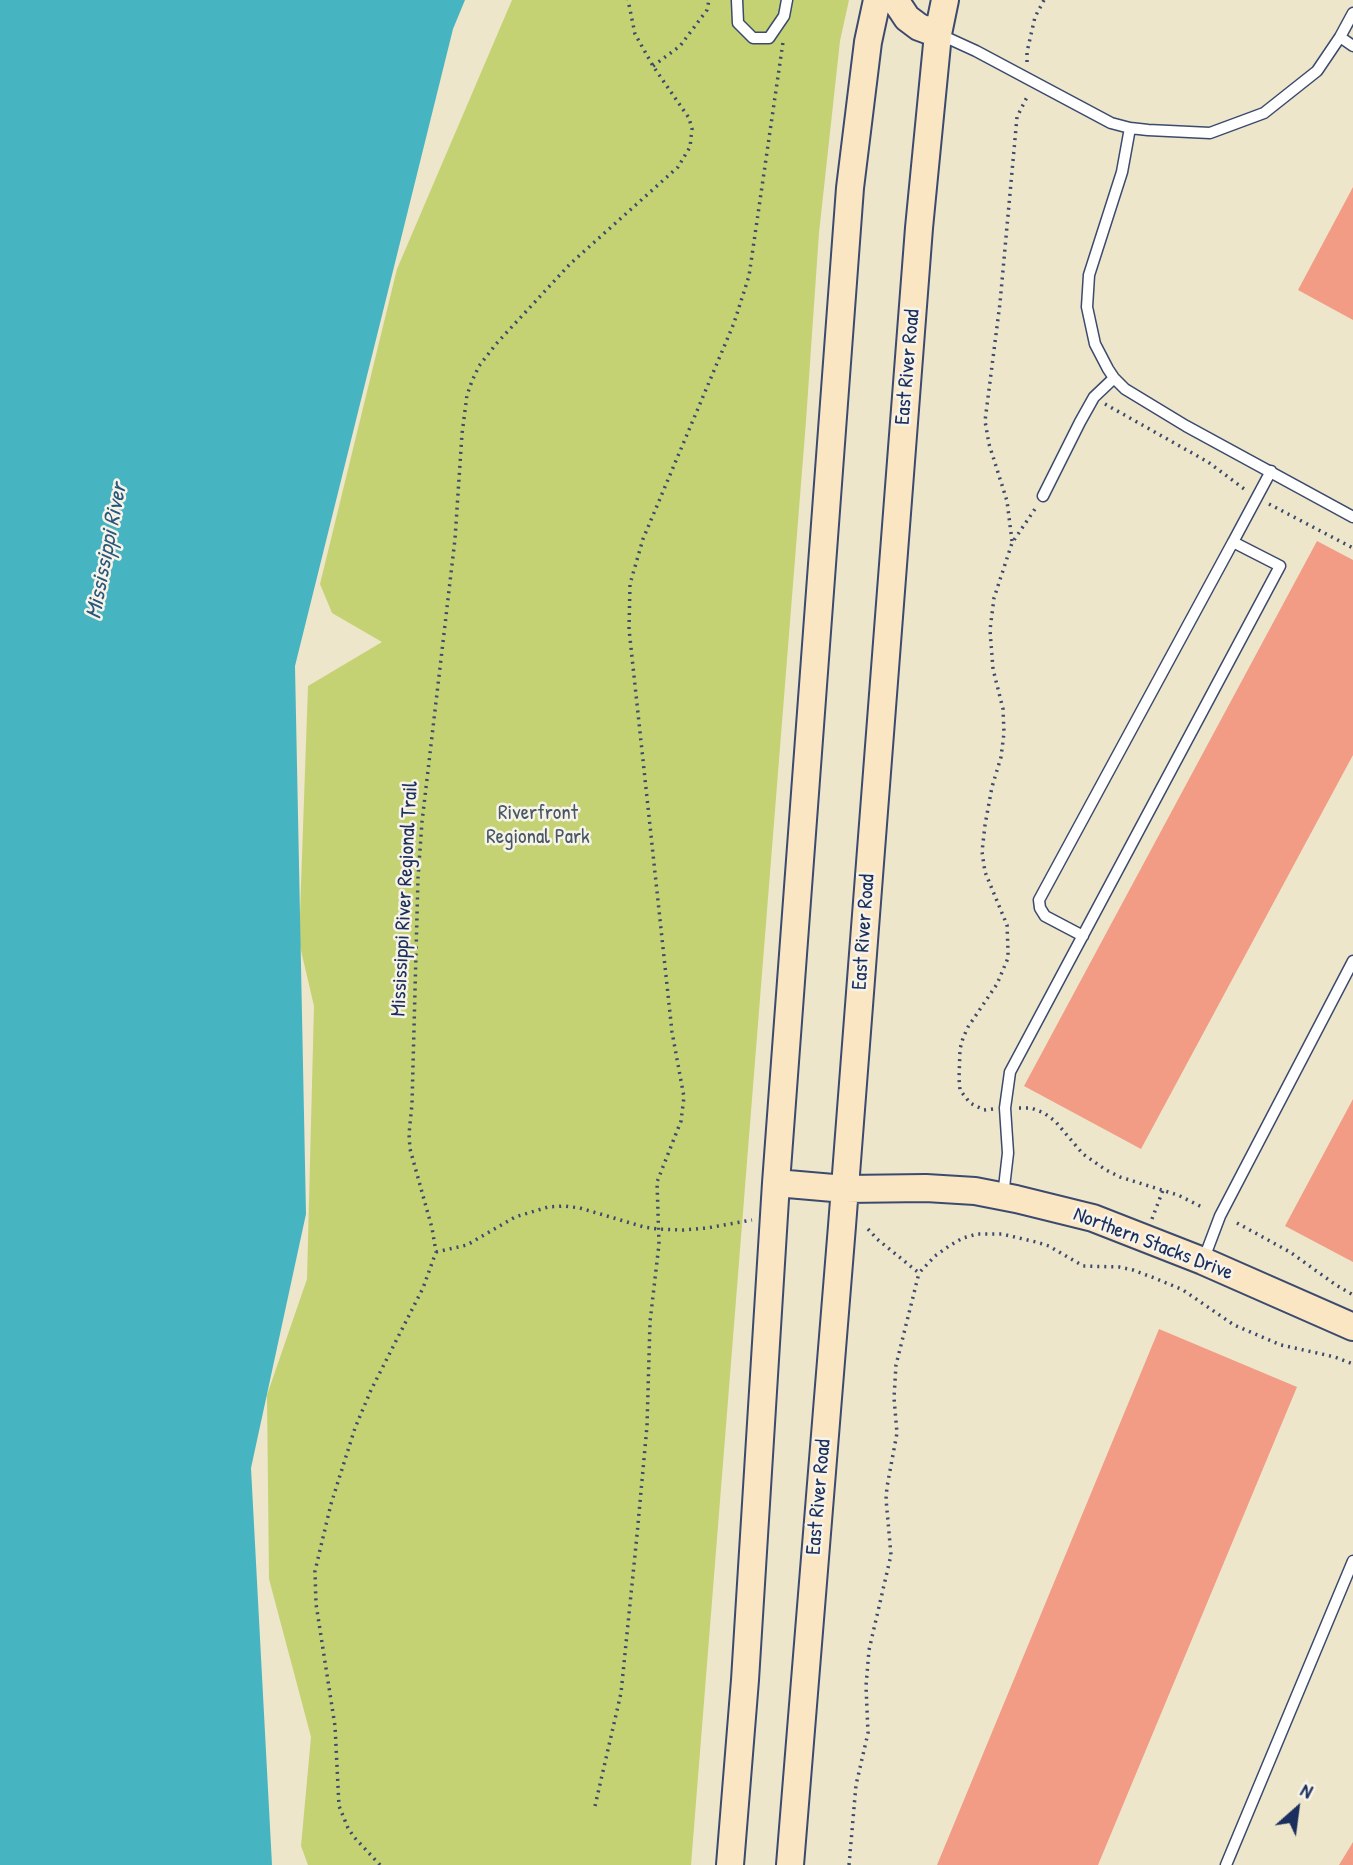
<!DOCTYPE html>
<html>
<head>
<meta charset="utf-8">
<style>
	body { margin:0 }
	#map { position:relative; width:1353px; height:1865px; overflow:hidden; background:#eee6ca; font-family:"Patrick Hand",sans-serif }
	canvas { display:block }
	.north { position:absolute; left:1262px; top:1774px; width:70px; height:70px; -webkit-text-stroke:5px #f7f3e8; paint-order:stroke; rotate:28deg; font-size:19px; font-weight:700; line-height:28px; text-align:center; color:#1b2f5e }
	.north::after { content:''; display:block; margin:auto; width:24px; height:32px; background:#1b2f5e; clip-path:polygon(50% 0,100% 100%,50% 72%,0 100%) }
</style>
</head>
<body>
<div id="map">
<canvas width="1353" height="1865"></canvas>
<div class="north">N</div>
</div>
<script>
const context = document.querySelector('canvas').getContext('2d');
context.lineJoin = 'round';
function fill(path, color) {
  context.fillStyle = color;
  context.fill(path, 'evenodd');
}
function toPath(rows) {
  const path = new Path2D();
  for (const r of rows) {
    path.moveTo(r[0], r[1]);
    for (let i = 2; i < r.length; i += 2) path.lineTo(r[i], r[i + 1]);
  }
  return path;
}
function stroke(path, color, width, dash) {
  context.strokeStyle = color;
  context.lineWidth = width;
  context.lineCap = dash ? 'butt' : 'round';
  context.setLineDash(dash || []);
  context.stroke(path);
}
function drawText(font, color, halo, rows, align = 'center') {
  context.font = font + ' "Patrick Hand",sans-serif';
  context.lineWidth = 5;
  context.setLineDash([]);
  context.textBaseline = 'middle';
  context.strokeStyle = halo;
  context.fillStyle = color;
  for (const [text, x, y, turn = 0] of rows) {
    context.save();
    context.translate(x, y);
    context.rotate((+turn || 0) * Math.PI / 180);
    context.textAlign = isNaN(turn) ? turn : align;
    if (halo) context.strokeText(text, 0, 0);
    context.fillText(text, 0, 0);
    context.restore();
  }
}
const green = toPath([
	[512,0,849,0,840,41,819,233,806,421,691,1865,308,1865,301,1846,311,1737,269,1579,267,1395,307,1279,314,1006,299,942,308,686,382,642,332,613,320,584,397,269]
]);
const water = toPath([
	[0,0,465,0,453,29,295,666,306,1214,251,1468,272,1865,0,1865]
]);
const building = toPath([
	[1353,187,1353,320,1298,290],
	[1317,541,1353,560,1353,755,1141,1149,1024,1086],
	[1353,1099,1353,1262,1285,1226],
	[1159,1329,1297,1387,1098,1865,937,1865],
	[1353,1842,1353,1865,1339,1865]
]);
const path = toPath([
	[1027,62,1027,52,1035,17,1044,0],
	[653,66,680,46,707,10,709,0],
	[1105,404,1208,462,1247,491],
	[1269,504,1353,548],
	[1012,541,1007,501,989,444,985,421,1000,303,1017,117,1028,95],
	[1019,1108,1031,1108,1044,1113,1055,1121,1083,1154,1106,1170,1120,1177,1178,1195,1202,1207],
	[993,1109,984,1110,970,1103,960,1090,959,1079,960,1049,963,1038,968,1027,997,984,1008,958,1008,951,1007,925,985,872,982,852,985,825,992,787,1001,757,1004,733,1003,709,993,669,990,630,994,598,1012,543,1037,506],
	[1152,1219,1163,1190],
	[1237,1223,1290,1252,1336,1285,1353,1295],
	[868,1229,877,1239,919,1273,935,1256,949,1246,963,1238,977,1234,1002,1234,1036,1242,1049,1246,1083,1266,1119,1267,1133,1270,1157,1279,1183,1290,1234,1325,1281,1345,1335,1357,1353,1364],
	[436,1252,467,1245,515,1217,548,1207,564,1206,580,1208,644,1227,658,1229,683,1230,707,1228,752,1220],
	[595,1806,621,1693,637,1535,647,1426,650,1322,659,1244,657,1182,681,1121,684,1097,672,1032,629,629,630,584,643,539,734,323,749,276,783,42],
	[380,1865,354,1837,348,1828,339,1806,335,1726,316,1604,315,1571,331,1504,355,1428,371,1390,423,1288,436,1252,432,1228,410,1149,409,1134,412,1104,418,878,422,822,455,539,462,434,467,395,472,381,479,366,496,344,570,264,678,167,690,147,692,129,689,118,653,66,635,34,628,0],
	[849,1865,856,1785,868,1733,866,1686,869,1650,891,1555,886,1499,887,1487,897,1433,894,1398,896,1365,919,1273]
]);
const lane = toPath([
	[737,0,738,23,753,38,769,38,784,16,787,0],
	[941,35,976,51,1111,123,1130,128,1148,130,1210,133,1264,113,1317,71,1340,37,1353,13],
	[1340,37,1353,46],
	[1130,128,1122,172,1089,275,1087,307,1095,344,1108,369,1114,378,1125,389,1186,426,1353,517],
	[1043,496,1080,422,1094,397,1114,378],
	[1083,936,1045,916,1040,908,1039,900,1233,542],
	[1003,1196,1008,1153,1005,1108,1010,1072,1280,566,1233,542,1271,471],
	[1203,1261,1220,1216,1353,961],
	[1226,1865,1353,1561]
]);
const secondary = toPath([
	[895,0,907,18,919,27,938,34],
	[776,1183,845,1189,926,1188,975,1191,1016,1199,1093,1218,1203,1261,1353,1327],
	[730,1865,745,1680,776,1183,850,188,868,42,877,0],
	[790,1865,842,1226,919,228,938,34,945,0]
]);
const streetNames = [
	["East River Road",908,367,-85],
	["Mississippi River Regional Trail",405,899,-87],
	["East River Road",864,932,-86],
	["Northern Stacks Drive",1153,1244,21],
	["East River Road",819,1497,-85]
];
const parkNames = [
	["Riverfront",538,813],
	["Regional Park",538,837]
];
const waterNames = [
	["Mississippi River",107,551,-79]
];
fill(green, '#c4d274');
fill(water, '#47b5c1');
fill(building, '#f29c86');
stroke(lane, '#3b4a6e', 13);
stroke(secondary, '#3b4a6e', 30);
stroke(path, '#3b4a6e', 3.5, [2, 5]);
stroke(lane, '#fff', 10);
stroke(secondary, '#fbe6c3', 26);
drawText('21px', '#1b2f5e', '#f7f3e8', streetNames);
drawText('21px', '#455864', '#f7f3e8', parkNames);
drawText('italic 23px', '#28577c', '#f7f3e8', waterNames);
</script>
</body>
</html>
